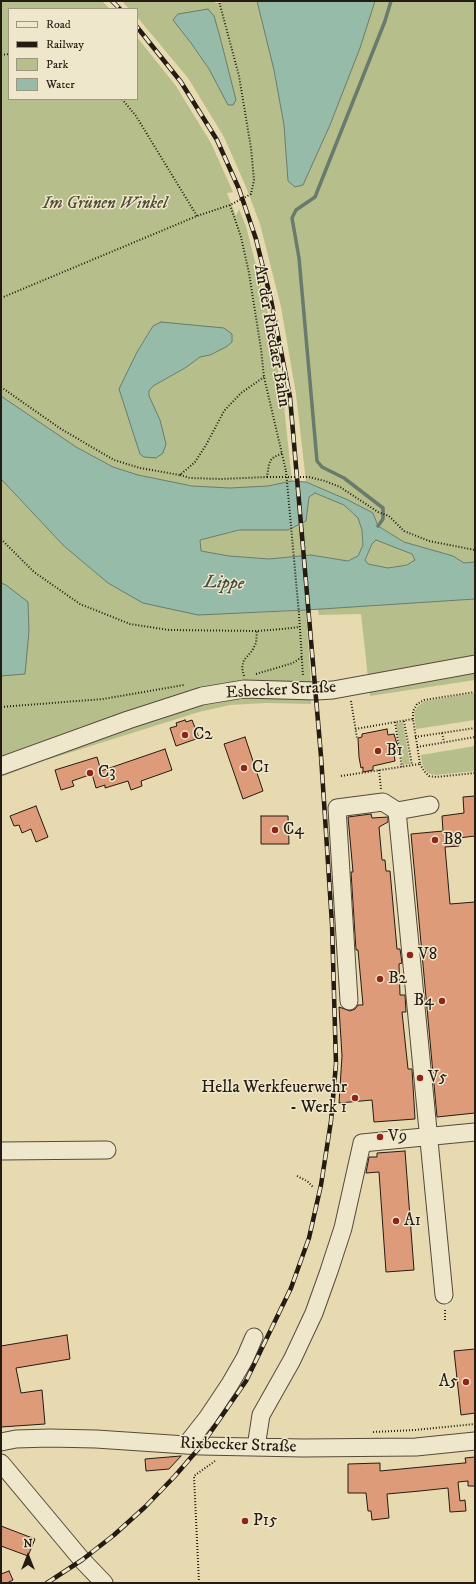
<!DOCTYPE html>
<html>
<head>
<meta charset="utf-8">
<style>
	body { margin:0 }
	#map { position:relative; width:476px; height:1584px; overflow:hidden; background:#e7dab1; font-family:"IM FELL DW Pica",serif }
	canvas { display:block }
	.frame { position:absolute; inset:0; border:2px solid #241b12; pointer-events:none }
	.legend { position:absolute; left:8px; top:8px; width:130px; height:92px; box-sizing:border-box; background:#efe7cc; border:1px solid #9e9582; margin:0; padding:5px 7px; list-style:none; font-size:12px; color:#241b12 }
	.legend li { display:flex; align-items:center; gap:8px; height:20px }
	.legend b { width:20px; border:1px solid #9e9582 }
	.north { position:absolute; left:8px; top:1536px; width:40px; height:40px; -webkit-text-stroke:3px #efe7cc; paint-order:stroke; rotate:0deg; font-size:11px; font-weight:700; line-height:16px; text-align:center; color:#241b12 }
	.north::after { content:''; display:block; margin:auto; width:14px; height:18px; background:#241b12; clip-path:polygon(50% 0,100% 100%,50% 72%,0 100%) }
</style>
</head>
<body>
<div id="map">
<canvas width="476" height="1584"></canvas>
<div class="frame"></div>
<ul class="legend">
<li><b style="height:5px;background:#efe7cc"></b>Road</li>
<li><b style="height:5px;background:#241b12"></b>Railway</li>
<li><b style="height:11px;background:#b6bf8b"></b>Park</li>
<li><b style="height:11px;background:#97bba9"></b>Water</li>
</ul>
<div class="north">N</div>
</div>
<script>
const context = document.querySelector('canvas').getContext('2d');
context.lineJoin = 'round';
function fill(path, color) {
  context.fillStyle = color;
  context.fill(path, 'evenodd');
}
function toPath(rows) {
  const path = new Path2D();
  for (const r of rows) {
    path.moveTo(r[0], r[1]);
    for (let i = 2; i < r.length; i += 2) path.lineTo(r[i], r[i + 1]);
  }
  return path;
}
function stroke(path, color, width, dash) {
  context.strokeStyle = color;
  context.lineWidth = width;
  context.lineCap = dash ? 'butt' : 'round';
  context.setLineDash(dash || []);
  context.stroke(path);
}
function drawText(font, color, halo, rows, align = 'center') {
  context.font = font + ' "IM FELL DW Pica",serif';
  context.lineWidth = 3;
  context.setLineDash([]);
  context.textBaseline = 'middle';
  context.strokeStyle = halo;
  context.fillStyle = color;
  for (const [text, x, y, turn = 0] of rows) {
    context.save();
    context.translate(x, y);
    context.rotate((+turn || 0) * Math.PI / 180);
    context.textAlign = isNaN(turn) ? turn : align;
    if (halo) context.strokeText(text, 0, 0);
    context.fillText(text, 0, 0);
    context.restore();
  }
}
const green = toPath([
	[1,1,102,1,110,9,9,9,9,99,137,99,137,37,176,86,211,143,233,192,227,193,236,216,239,209,246,226,267,309,283,397,292,481,268,486,230,488,192,486,138,475,113,467,76,447,1,396],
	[153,326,224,328,210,355,200,357,185,368,153,386,149,391,149,396,160,420,140,454,120,389,137,352],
	[122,1,214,1,215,3,221,3,221,1,257,1,274,70,284,125,288,181,303,185,330,125,375,1,475,1,475,562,464,563,453,556,404,542,378,526,373,513,348,500,306,482,296,394,281,307,260,224,246,187,224,137,188,78,137,17,137,9,129,9],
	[173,20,220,37,236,100,228,104,209,69,191,43],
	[1,479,64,546,108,583,254,613,306,610,311,684,311,704,266,703,230,705,199,712,40,762,1,777],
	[315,493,344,505,358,518,362,530,363,545,358,556,348,561,312,555,269,559,229,556,201,551,200,540,239,530,288,530,306,521,309,497],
	[376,540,413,554,416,560,407,565,388,568,368,564,365,560,372,544],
	[475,599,475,680,370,696,361,614,319,615,318,609],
	[475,693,475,720,416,729,414,712,418,706,425,701],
	[403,722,410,764,403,765,396,723],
	[475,746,475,771,436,775,430,774,425,770,422,763,421,755]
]);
const water = toPath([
	[257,1,375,1,360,48,330,125,303,185,295,187,288,181,284,125,274,70,257,1],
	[208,9,214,16,220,37,236,100,233,105,228,105,209,69,191,43,173,20,178,14,208,9],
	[161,322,224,328,232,334,232,342,226,347,210,355,200,357,185,368,153,386,149,391,149,396,160,420,166,444,163,453,156,458,144,457,140,454,119,389,137,352,153,326,161,322],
	[1,396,76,447,113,467,138,475,192,486,230,488,268,486,292,481,306,482,348,500,373,513,378,526,404,542,453,556,464,563,475,562,475,599,306,610,198,615,143,603,108,583,64,546,1,479,1,396],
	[315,493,344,505,358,518,362,530,363,545,358,556,348,561,311,555,269,559,229,556,201,551,200,540,239,530,288,530,306,521,309,497,315,493],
	[376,540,412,554,415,560,407,565,388,568,368,564,365,560,372,544,376,540],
	[1,583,6,585,28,602,29,631,25,674,1,676,1,583]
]);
const stream = toPath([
	[378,526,383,519,383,508,344,478,322,467,317,461,299,258,292,218,296,210,315,197,385,21,391,1]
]);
const building = toPath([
	[185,720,186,722,192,720,199,738,176,746,170,728,177,726,176,723,185,720],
	[387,729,388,735,394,734,398,747,397,753,394,754,395,761,373,766,373,770,363,772,363,767,361,768,359,757,358,738,362,737,362,734,387,729],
	[245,737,263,791,243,799,224,744,245,737],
	[165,749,172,770,141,781,142,786,131,790,128,781,105,788,105,785,96,788,92,774,72,781,74,786,61,790,55,770,97,757,101,771,165,749],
	[475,796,475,836,458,838,459,846,445,847,450,904,475,902,475,1113,437,1117,411,834,443,831,442,816,464,813,463,797,475,796],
	[36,806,48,837,36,842,31,829,22,833,19,825,14,826,10,816,36,806],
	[371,814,372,818,388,817,388,822,379,827,382,860,385,860,386,871,390,871,397,949,400,949,402,963,399,964,400,995,405,995,406,1012,402,1012,408,1069,412,1069,415,1119,374,1122,372,1100,339,1103,342,1056,339,1007,350,1011,355,1009,358,1005,363,1005,358,950,356,950,351,872,353,872,348,817,371,814],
	[261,816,288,816,289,844,261,844,261,816],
	[405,1151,414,1270,386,1272,379,1172,366,1173,369,1157,377,1157,377,1153,405,1151],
	[67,1335,70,1359,16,1368,21,1393,42,1390,45,1424,1,1427,1,1346,67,1335],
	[475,1349,475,1413,461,1415,454,1351,475,1349],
	[181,1456,169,1469,146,1471,145,1459,181,1456],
	[475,1457,475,1486,468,1486,468,1481,458,1482,460,1501,465,1500,466,1511,450,1512,448,1488,420,1491,387,1494,389,1518,372,1520,371,1511,368,1511,366,1493,348,1493,348,1464,380,1463,380,1471,464,1463,466,1463,465,1458,475,1457],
	[1,1526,35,1539,28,1556,1,1546,1,1526],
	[9,1571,13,1580,7,1583,1,1583,1,1574,9,1571]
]);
const path = toPath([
	[1,55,9,54],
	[122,99,136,116,197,216],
	[230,205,241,237,249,273,261,349,264,377,286,471],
	[1,298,197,216,230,205,251,194,254,180,251,148,239,76,219,1],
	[1,387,61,429,114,460,140,468,180,475,195,462,206,445,224,411,241,393,264,377],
	[180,475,190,478,221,479,267,477,269,464,271,460,274,457,283,453],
	[267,477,309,477,325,481,340,487,378,512,389,516,404,531,429,541,475,550],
	[1,539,34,572,80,604,130,624,169,630,257,631,282,629,300,627],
	[299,614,303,676],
	[256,674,293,663,302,657],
	[244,676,242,668,244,660,252,651,256,643,257,631],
	[351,701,357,738],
	[1,707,103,699,184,685],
	[413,719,413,711,417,704,424,700,475,692],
	[404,721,412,765],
	[395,722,402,767],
	[442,733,444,742],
	[415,737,475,728],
	[417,747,475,737],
	[420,764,424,771,429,776,436,777,475,773],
	[379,770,381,789],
	[341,776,420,764,413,719,355,729],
	[297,1176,307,1181,313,1187],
	[445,1320,445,1309],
	[373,1432,415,1430,475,1424],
	[199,1583,194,1476,215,1461]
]);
const minor = toPath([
	[1,766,128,720,202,696,244,689,316,691,333,690,475,664],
	[397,811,444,1295],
	[349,1001,337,808,383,802,397,811,430,805],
	[1,1151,107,1150],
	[1,1442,16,1439,49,1438,96,1439,201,1446,303,1448,416,1447,475,1441],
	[186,1445,208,1417,230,1384,245,1358,254,1337],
	[256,1447,261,1415,292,1360,314,1313,329,1271,343,1228,362,1143,475,1132],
	[1,1463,82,1560,104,1583]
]);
const rail = toPath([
	[112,1,120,9],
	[47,1583,82,1560,114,1535,145,1507,174,1477,201,1446,246,1381,291,1288,309,1238,321,1185,331,1121,336,1064,332,924,321,756,290,397,271,300,256,239,239,189,217,140,181,82,137,27]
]);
const pathBridge = toPath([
	[286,471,299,614]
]);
const markers = [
	[185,735,4,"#8f2418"],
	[378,751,4,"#8f2418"],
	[244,768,4,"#8f2418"],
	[90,773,4,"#8f2418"],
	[275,830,4,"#8f2418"],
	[435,840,4,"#8f2418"],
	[410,955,4,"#8f2418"],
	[380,979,4,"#8f2418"],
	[442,1001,4,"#8f2418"],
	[420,1078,4,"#8f2418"],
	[355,1098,4,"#8f2418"],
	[380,1137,4,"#8f2418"],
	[396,1221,4,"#8f2418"],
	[466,1382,4,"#8f2418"],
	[245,1521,4,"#8f2418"]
];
const parkNames = [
	["Im Grünen Winkel",105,204]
];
const streetNames = [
	["An der Rhedaer Bahn",271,336,80],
	["Esbecker Straße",281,691,-3],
	["Rixbecker Straße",238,1446,2]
];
const poiNames = [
	["C2",193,735],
	["B1",386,751],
	["C1",252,768],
	["C3",98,773],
	["C4",283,830],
	["B8",443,840],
	["V8",418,955],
	["B2",388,979],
	["B4",434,1001,"right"],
	["V5",428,1078],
	["Hella Werkfeuerwehr",347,1088,"right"],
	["- Werk 1",347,1108,"right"],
	["V9",388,1137],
	["A1",404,1221],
	["A5",458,1382,"right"],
	["P15",253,1521]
];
const waterNames = [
	["Lippe",224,584,2]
];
fill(green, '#b6bf8b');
fill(water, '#97bba9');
stroke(water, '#697b6d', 1);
stroke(stream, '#697b6d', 3.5);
fill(building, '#dd9b7a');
stroke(building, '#241b12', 1);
stroke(minor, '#554b3a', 19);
stroke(path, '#241b12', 2, [1, 2]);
stroke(minor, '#efe7cc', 17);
stroke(rail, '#241b12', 4.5);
stroke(rail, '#efe7cc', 3, [9]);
stroke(pathBridge, '#241b12', 2, [1, 2]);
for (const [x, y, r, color] of markers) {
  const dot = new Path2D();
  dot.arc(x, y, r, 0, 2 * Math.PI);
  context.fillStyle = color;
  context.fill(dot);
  stroke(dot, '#efe7cc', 1.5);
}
drawText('italic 17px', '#504c36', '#efe7cc', parkNames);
drawText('17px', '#241b12', '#efe7cc', streetNames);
drawText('17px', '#241b12', '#efe7cc', poiNames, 'left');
drawText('italic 18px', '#464b3f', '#efe7cc', waterNames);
</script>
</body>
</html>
